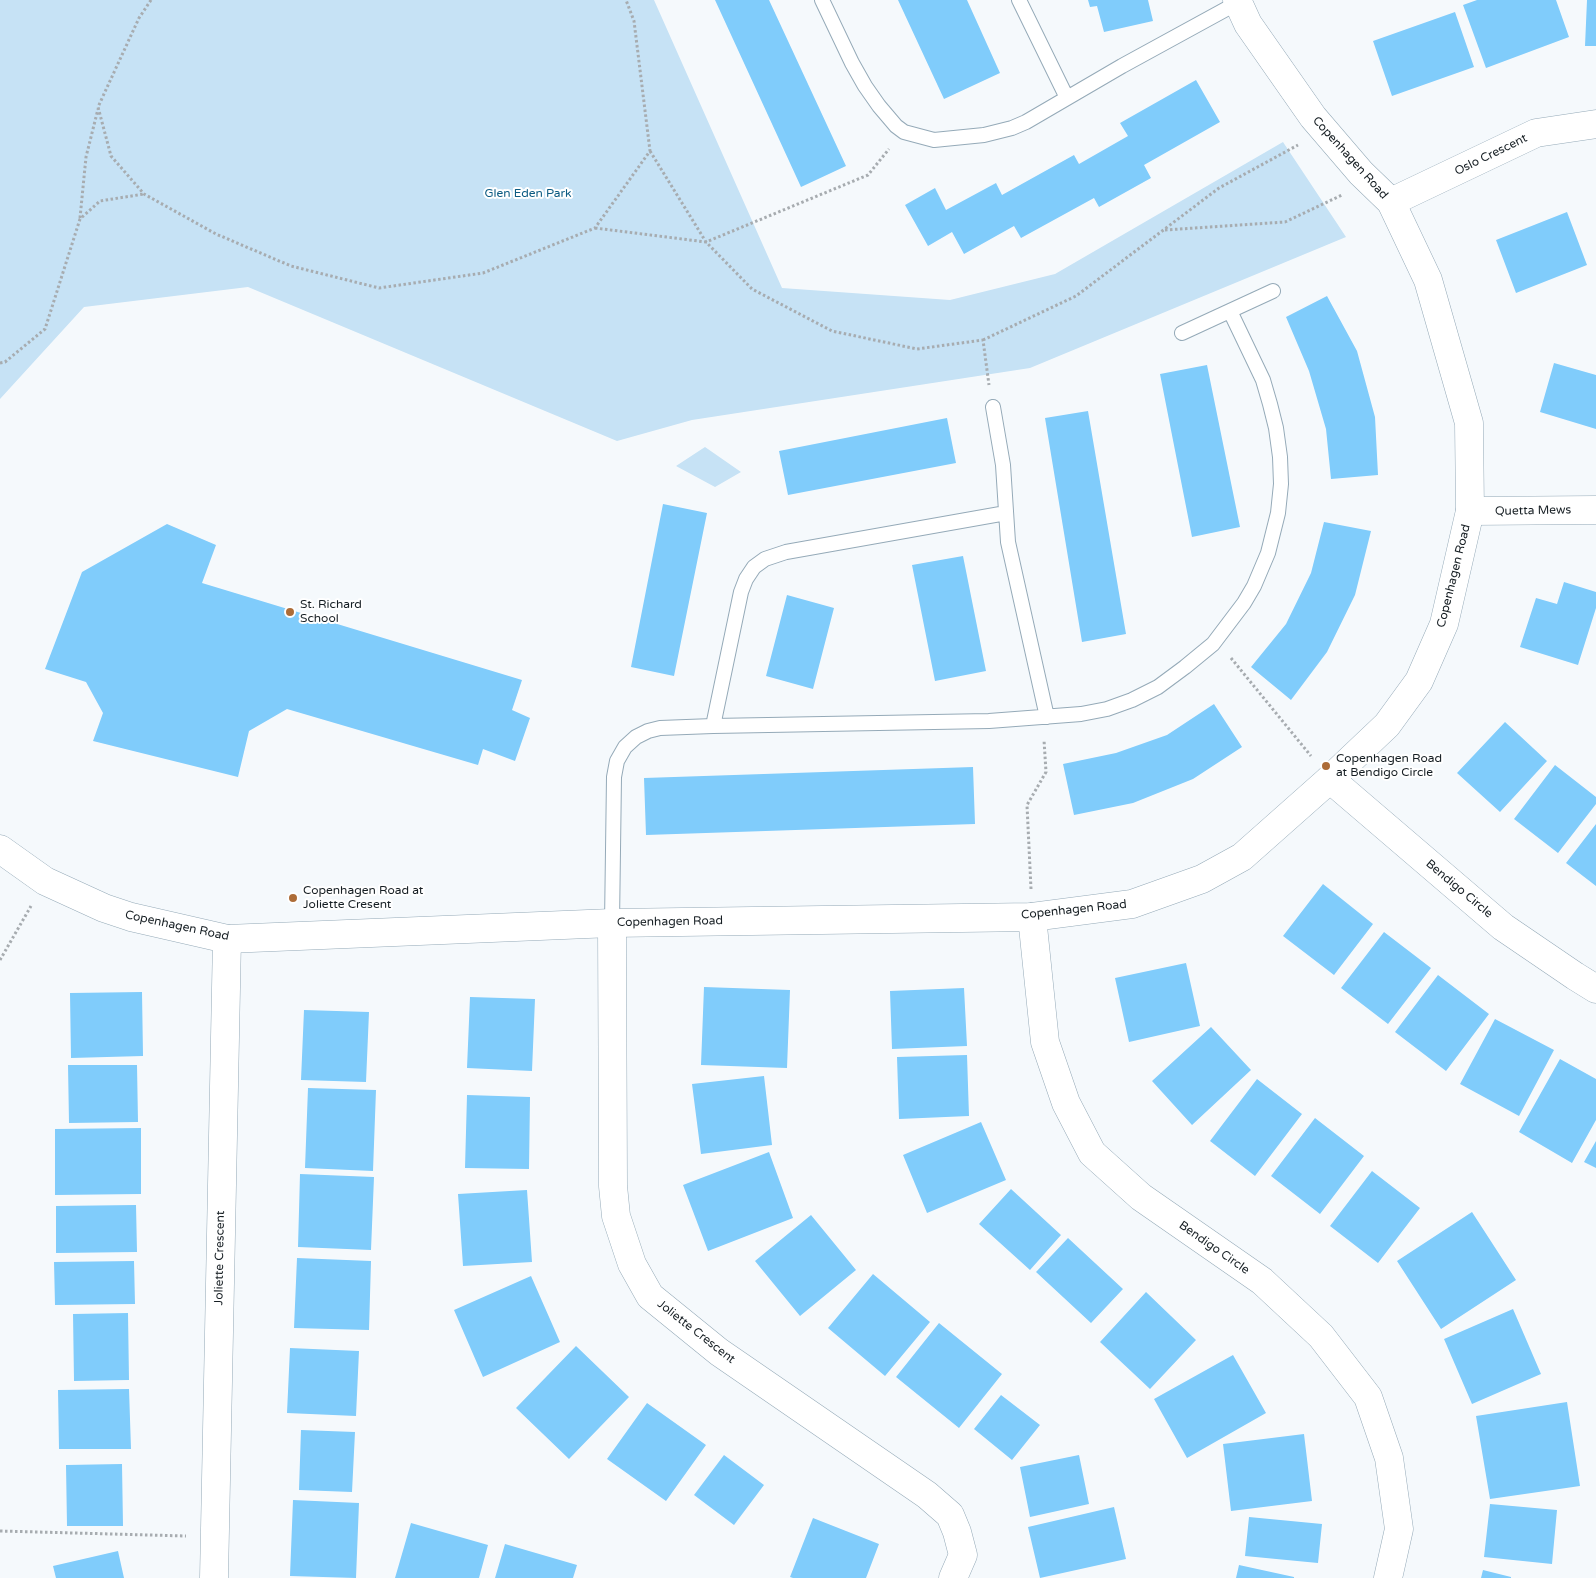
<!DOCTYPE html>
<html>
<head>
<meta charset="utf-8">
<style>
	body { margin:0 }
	canvas { display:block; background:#f5f9fc }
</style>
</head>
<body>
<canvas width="1596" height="1578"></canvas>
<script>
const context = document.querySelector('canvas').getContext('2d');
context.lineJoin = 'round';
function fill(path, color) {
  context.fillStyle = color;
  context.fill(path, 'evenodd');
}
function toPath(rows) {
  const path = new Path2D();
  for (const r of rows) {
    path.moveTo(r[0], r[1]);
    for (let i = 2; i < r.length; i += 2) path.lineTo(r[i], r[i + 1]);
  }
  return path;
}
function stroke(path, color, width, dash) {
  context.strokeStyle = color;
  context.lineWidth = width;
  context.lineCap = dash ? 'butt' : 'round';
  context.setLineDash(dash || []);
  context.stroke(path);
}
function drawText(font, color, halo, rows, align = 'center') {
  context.font = font + ' "Varela Round",sans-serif';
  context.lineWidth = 4;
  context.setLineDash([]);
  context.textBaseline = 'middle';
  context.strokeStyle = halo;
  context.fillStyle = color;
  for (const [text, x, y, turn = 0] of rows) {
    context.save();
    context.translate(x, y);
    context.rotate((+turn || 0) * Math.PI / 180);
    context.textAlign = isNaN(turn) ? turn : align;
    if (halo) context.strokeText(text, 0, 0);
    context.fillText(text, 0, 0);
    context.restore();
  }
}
const green = toPath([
	[0,0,654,0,782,288,950,300,1055,274,1283,142,1346,237,1030,368,692,420,617,441,248,287,84,307,0,399],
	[705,447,741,472,715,487,676,466]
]);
const building = toPath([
	[715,0,769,0,846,166,801,187],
	[898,0,967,0,1000,73,944,99],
	[1088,0,1148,0,1153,21,1104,32,1097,6,1090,7],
	[1477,0,1556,0,1569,37,1486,68,1463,5],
	[1587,0,1596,0,1596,46,1585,46],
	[1455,12,1474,67,1392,96,1373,41],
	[1196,80,1220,122,1144,165,1151,178,1099,207,1094,198,1021,238,1014,226,964,254,952,232,928,246,905,205,935,188,946,210,996,183,1002,195,1074,155,1079,164,1128,136,1120,123],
	[1567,212,1587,265,1516,293,1496,240],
	[1327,296,1357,351,1375,417,1378,475,1331,479,1326,429,1309,371,1286,317],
	[1554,363,1596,375,1596,429,1540,412],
	[1207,365,1240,527,1192,537,1160,374],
	[1088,411,1126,634,1082,642,1045,418],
	[947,418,956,463,788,495,779,451],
	[663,504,707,513,674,676,631,667],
	[1324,522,1371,531,1355,595,1327,652,1291,700,1251,667,1286,624,1311,573],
	[167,524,216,545,202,583,522,680,512,710,530,718,515,761,483,749,478,765,287,709,249,731,238,777,93,741,103,713,86,682,45,669,82,572],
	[963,556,986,671,935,681,912,565],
	[1564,582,1596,592,1596,608,1578,665,1520,647,1536,598,1557,604],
	[787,595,834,608,813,689,766,676],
	[1214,704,1242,747,1193,779,1133,803,1074,815,1063,764,1116,753,1167,735],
	[1505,722,1547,761,1500,812,1457,773],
	[1555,765,1596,797,1596,804,1558,853,1514,819],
	[973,767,975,824,646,835,644,778],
	[1596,824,1596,886,1566,863],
	[1323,884,1373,924,1334,975,1283,936],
	[1384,932,1431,968,1388,1024,1341,988],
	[1186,963,1200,1026,1129,1042,1115,978],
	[1438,975,1489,1014,1446,1071,1395,1032],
	[704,987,790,990,787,1068,701,1065],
	[964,988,967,1046,892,1049,890,991],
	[142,992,143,1056,71,1058,70,993],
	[470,997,535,999,532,1071,467,1068],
	[304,1010,369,1012,366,1082,301,1080],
	[1495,1019,1554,1050,1519,1116,1460,1084],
	[1211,1027,1251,1070,1192,1125,1152,1081],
	[967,1055,969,1116,899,1119,897,1057],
	[1560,1059,1596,1079,1596,1120,1572,1163,1519,1132],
	[68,1065,137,1065,138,1122,69,1123],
	[764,1076,772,1145,701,1154,692,1084],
	[1257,1079,1302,1114,1255,1176,1210,1141],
	[308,1088,376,1090,373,1171,305,1168],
	[467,1095,530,1097,529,1169,465,1168],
	[1315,1118,1364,1156,1320,1214,1271,1176],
	[981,1122,1006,1180,927,1213,903,1155],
	[141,1128,141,1194,55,1195,55,1129],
	[1596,1141,1596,1168,1584,1162],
	[769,1152,793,1218,708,1251,683,1185],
	[1372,1171,1420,1208,1378,1263,1330,1226],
	[300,1174,374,1177,371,1250,298,1247],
	[1011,1189,1061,1235,1030,1270,979,1224],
	[527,1190,532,1262,463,1266,458,1194],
	[136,1205,137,1252,56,1253,56,1206],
	[1472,1212,1516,1280,1441,1329,1397,1261],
	[811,1215,856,1270,800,1316,755,1261],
	[1068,1238,1123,1289,1091,1323,1036,1272],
	[297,1258,371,1261,369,1330,294,1328],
	[134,1261,135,1304,55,1305,54,1262],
	[873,1274,930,1322,885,1376,828,1328],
	[531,1276,560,1342,483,1377,454,1310],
	[1146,1292,1196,1340,1150,1389,1100,1342],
	[1513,1309,1541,1374,1472,1404,1444,1339],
	[128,1313,129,1380,74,1381,73,1314],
	[939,1323,1002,1374,959,1428,896,1377],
	[576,1346,629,1397,569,1459,516,1408],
	[290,1348,359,1351,356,1416,287,1413],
	[1233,1355,1266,1413,1187,1458,1154,1399],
	[129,1389,131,1449,59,1449,58,1390],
	[1001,1395,1040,1425,1012,1460,974,1429],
	[1567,1402,1580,1486,1490,1499,1476,1416],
	[647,1403,706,1445,666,1501,607,1459],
	[301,1430,355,1432,352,1492,299,1490],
	[1304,1434,1312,1501,1231,1511,1223,1444],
	[724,1455,764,1485,734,1525,694,1495],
	[1079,1455,1089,1504,1030,1517,1020,1467],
	[122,1464,123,1526,67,1526,66,1465],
	[293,1500,359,1503,356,1578,290,1576],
	[1490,1504,1557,1510,1552,1564,1484,1557],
	[1114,1507,1126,1559,1040,1578,1028,1527],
	[1249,1517,1322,1524,1318,1563,1245,1556],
	[813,1518,879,1544,866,1578,793,1578,790,1577],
	[411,1523,488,1545,479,1578,395,1578],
	[505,1544,577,1565,573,1578,495,1578],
	[118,1551,124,1578,56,1578,53,1566],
	[1239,1565,1294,1577,1294,1578,1236,1578],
	[1483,1570,1511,1577,1511,1578,1481,1578]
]);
const path = toPath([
	[151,0,139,18,98,107,111,156,144,194,216,234,291,266,379,288,483,273,595,228,650,151,634,21,626,0],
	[650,151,706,242,868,175,889,149],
	[80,218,86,157,98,109],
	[595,228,706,242,752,289,832,331,917,349,983,340,989,385],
	[1165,230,1285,222,1342,195],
	[983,340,1076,296,1219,188,1298,145],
	[0,363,5,362,45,329,80,219,100,201,144,194],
	[1231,658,1311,756],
	[1031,889,1027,805,1046,772,1044,740],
	[0,960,31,906],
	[0,1531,186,1536]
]);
const service = toPath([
	[822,0,852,63,865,86,879,106,896,126,904,132,934,140,984,135,1012,128,1026,122,1122,66,1239,2],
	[1019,0,1067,98],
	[1182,333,1273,291],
	[993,407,1003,465,1008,542,1047,717],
	[713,726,741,592,746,579,754,567,765,559,786,552,1006,513],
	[612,923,614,777,617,761,625,747,636,737,648,731,660,728,713,726,989,721,1081,714,1107,709,1132,700,1158,687,1185,667,1213,644,1244,603,1254,586,1268,553,1278,513,1281,484,1280,457,1276,428,1270,404,1263,380,1230,311]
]);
const minor = toPath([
	[1391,202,1536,133,1596,124],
	[1470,511,1596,510],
	[1330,779,1503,927,1575,976,1596,989],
	[1032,917,1045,1042,1066,1103,1092,1153,1141,1197,1262,1281,1321,1336,1368,1397,1389,1458,1399,1529,1388,1578],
	[612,923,613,1186,616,1216,632,1264,650,1296,719,1352,927,1495,950,1515,957,1532,963,1555,953,1578],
	[214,1578,227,939]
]);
const tertiary = toPath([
	[0,849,45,881,104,908,131,917,227,939,612,923,1032,917,1132,904,1202,879,1242,857,1330,779,1387,725,1419,681,1444,624,1470,511,1469,423,1428,280,1391,202,1361,173,1313,117,1248,24,1237,0]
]);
const markers = [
	[290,612,5,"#ad6c37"],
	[1326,766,5,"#ad6c37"],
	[293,898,5,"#ad6c37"]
];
const streetNames = [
	["Oslo Crescent",1491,155,-26],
	["Copenhagen Road",1350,158,48],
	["Quetta Mews",1533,511,-1],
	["Copenhagen Road",1454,576,-76],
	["Bendigo Circle",1459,889,40],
	["Copenhagen Road",1074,910,-6],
	["Copenhagen Road",670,922,-1],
	["Copenhagen Road",177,926,12],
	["Bendigo Circle",1214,1248,35],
	["Joliette Crescent",220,1258,-89],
	["Joliette Crescent",696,1332,38]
];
const parkNames = [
	["Glen Eden Park",528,194]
];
const poiNames = [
	["St. Richard",300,605],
	["School",300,619],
	["Copenhagen Road",1336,759],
	["at Bendigo Circle",1336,773],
	["Copenhagen Road at",303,891],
	["Joliette Cresent",303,905]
];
fill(green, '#c6e2f5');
fill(building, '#80ccfb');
stroke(service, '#95aab8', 16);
stroke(minor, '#95aab8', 29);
stroke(tertiary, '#95aab8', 29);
stroke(path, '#a7acb0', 3, [2.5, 2.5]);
stroke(service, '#fff', 14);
stroke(minor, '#fff', 28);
stroke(tertiary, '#fff', 28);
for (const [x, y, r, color] of markers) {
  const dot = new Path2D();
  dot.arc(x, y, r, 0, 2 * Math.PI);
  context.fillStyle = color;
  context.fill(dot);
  stroke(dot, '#fff', 2);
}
drawText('12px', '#161e23', '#fff', streetNames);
drawText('12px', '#0c5b82', '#fff', parkNames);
drawText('12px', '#161e23', '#fff', poiNames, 'left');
</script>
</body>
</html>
